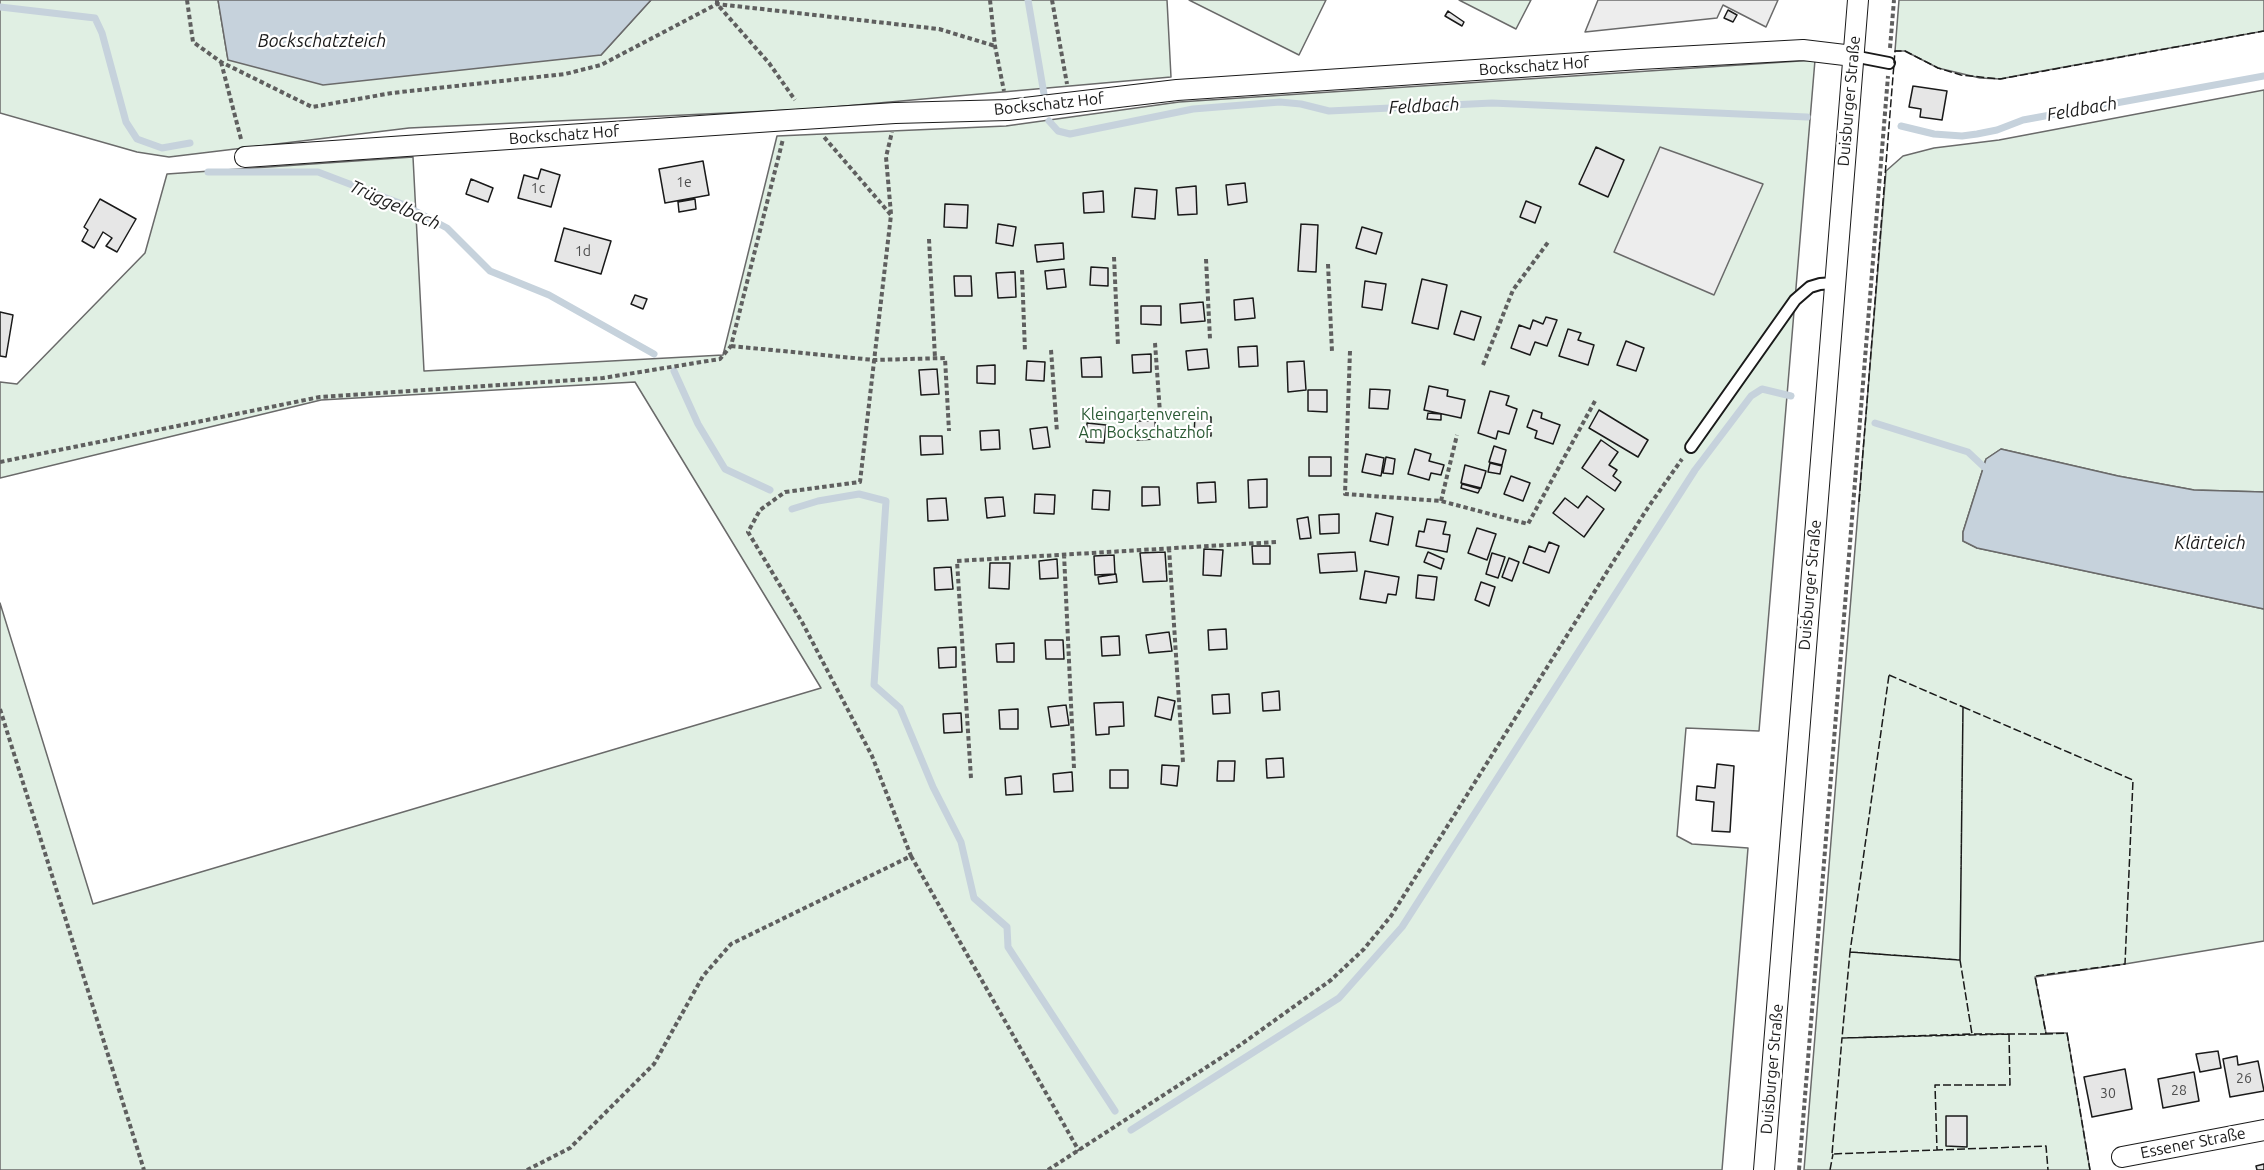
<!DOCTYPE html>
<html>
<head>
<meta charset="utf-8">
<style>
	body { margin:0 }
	canvas { display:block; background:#fff }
</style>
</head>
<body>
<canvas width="2264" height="1170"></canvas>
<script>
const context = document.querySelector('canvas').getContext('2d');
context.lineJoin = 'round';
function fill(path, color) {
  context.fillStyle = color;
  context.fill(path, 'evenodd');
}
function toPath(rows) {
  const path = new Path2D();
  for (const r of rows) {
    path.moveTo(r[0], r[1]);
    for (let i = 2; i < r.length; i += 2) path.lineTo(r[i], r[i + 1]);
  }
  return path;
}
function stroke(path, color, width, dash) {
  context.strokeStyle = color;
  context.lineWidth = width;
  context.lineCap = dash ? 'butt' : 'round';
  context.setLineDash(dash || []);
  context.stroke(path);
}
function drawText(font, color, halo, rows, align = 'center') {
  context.font = font + ' Ubuntu,sans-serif';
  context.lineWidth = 4.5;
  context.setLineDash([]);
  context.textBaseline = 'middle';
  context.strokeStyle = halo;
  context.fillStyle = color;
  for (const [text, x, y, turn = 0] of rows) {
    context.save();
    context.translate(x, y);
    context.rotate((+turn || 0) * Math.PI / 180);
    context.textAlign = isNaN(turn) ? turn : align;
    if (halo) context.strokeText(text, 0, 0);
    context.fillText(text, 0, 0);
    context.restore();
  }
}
const green = toPath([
	[0,0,218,0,228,60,601,55,651,0,1167,0,1171,77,811,109,409,128,169,157,137,152,0,113,0,0],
	[1189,0,1326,0,1299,55,1189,0],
	[1459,0,1531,0,1516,29,1459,0],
	[1899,0,2264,0,2264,31,2031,73,2000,79,1980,78,1938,68,1905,51,1895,51,1899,0],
	[1815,60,1759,731,1686,728,1677,836,1692,844,1748,848,1722,1170,0,1170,0,603,93,904,821,688,635,382,321,400,0,478,0,382,17,384,145,253,167,174,413,157,424,371,723,355,777,136,1006,126,1179,102,1815,60],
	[2264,90,2264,492,2194,490,2118,476,2001,449,1986,459,1963,532,1963,541,1977,548,2264,609,2264,941,2125,964,2035,977,2046,1033,2067,1033,2090,1170,1804,1170,1886,171,1903,156,1934,148,1999,140,2264,90]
]);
const parking = toPath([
	[1598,0,1778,0,1766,27,1723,5,1717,18,1585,32,1598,0],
	[1660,147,1763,184,1714,295,1614,252,1660,147]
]);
const water = toPath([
	[218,0,651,0,601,55,323,85,228,60,218,0],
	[2001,449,2118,476,2194,490,2264,492,2264,609,1977,548,1963,541,1963,532,1986,459,2001,449]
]);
const stream = toPath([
	[1028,0,1044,94],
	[0,7,95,18,102,33,126,122,137,139,162,148,190,143],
	[1049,121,1058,131,1070,134,1193,109,1280,102,1301,104,1329,111,1492,103,1807,117],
	[1901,126,1934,134,1962,136,1977,134,1997,130,2023,120,2264,76],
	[208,172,318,172,402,204,447,228,490,271,549,295,654,354],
	[674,371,698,424,725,469,770,490],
	[1875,423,1968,452,1984,467],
	[792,509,818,501,859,494,886,501,874,685,900,708,933,787,961,842,974,898,1007,927,1008,947,1115,1111],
	[1131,1130,1339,998,1402,927,1695,470,1751,396,1762,389,1791,396]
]);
const building = toPath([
	[1728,10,1737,15,1733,22,1724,18,1728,10],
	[1448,11,1464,22,1462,26,1445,16,1448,11],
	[1913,86,1947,91,1942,120,1920,117,1921,109,1909,107,1913,86],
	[1596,147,1624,160,1608,197,1579,184,1596,147],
	[703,161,709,195,665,203,659,169,703,161],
	[541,169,560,175,551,207,518,198,524,175,538,179,541,169],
	[471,179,493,188,488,202,466,194,471,179],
	[1245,183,1247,202,1228,205,1226,185,1245,183],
	[1196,186,1197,214,1178,215,1176,188,1196,186],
	[1135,188,1157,190,1155,219,1132,217,1135,188],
	[1103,191,1104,212,1084,213,1083,193,1103,191],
	[100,199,136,219,117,252,106,246,112,238,103,232,94,248,82,241,88,230,84,227,100,199],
	[695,199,696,209,679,212,678,202,695,199],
	[1526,201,1541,207,1535,223,1520,217,1526,201],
	[945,204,968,205,967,228,944,227,945,204],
	[998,224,1016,227,1013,246,996,243,998,224],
	[1301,224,1318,225,1316,272,1298,271,1301,224],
	[1362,227,1382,233,1376,254,1356,248,1362,227],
	[564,228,611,241,601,274,555,261,564,228],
	[1063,243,1064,259,1037,262,1035,245,1063,243],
	[1091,267,1108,268,1108,286,1090,285,1091,267],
	[1064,269,1066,287,1047,289,1045,271,1064,269],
	[1015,272,1016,297,998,298,996,273,1015,272],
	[954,276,971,276,972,296,955,296,954,276],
	[1422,279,1447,285,1438,329,1412,323,1422,279],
	[1365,281,1386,284,1382,310,1362,307,1365,281],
	[635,295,647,299,643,309,631,304,635,295],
	[1253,298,1255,318,1235,320,1234,300,1253,298],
	[1203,302,1205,321,1181,323,1180,304,1203,302],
	[1141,306,1161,306,1161,325,1141,324,1141,306],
	[1461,311,1481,317,1474,340,1454,334,1461,311],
	[0,312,13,315,6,357,0,356,0,312],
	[1546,317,1557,320,1547,346,1535,342,1530,355,1511,348,1519,325,1530,329,1533,320,1543,324,1546,317],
	[1568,329,1581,333,1578,340,1594,345,1588,365,1559,356,1568,329],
	[1626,341,1644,348,1636,371,1617,365,1626,341],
	[1257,346,1258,366,1239,367,1238,347,1257,346],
	[1207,349,1209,368,1188,370,1186,351,1207,349],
	[1151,354,1151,372,1133,373,1132,355,1151,354],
	[1101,357,1102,377,1082,377,1081,358,1101,357],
	[1027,361,1045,362,1044,381,1026,380,1027,361],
	[1304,361,1306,390,1288,392,1287,362,1304,361],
	[995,365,995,384,977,383,977,366,995,365],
	[937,369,939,394,921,395,919,370,937,369],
	[1429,386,1448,390,1447,396,1465,400,1461,418,1424,410,1429,386],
	[1370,389,1390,390,1388,409,1369,408,1370,389],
	[1308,390,1327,390,1327,412,1308,411,1308,390],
	[1490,391,1509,396,1506,405,1517,409,1509,434,1498,431,1496,439,1478,433,1490,391],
	[1533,410,1542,413,1541,418,1560,425,1553,444,1535,438,1537,431,1527,427,1533,410],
	[1599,410,1648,440,1638,457,1589,428,1599,410],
	[1428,413,1441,414,1441,420,1427,419,1428,413],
	[1195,416,1211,417,1211,436,1194,435,1195,416],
	[1137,421,1155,421,1156,439,1137,440,1137,421],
	[1087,423,1106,425,1104,443,1086,442,1087,423],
	[1047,427,1050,447,1033,449,1030,429,1047,427],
	[999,430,1000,449,981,450,980,431,999,430],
	[920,436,942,436,943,454,921,455,920,436],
	[1601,440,1618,452,1609,465,1617,470,1613,476,1621,482,1615,491,1582,468,1601,440],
	[1494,446,1506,450,1502,465,1489,462,1494,446],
	[1415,449,1431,454,1429,461,1444,465,1441,475,1431,473,1429,480,1408,474,1415,449],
	[1366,454,1384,458,1381,476,1362,472,1366,454],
	[1309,457,1331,457,1331,476,1309,476,1309,457],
	[1386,457,1395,459,1393,474,1383,473,1386,457],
	[1490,463,1502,466,1500,474,1488,472,1490,463],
	[1465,465,1486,471,1481,488,1461,483,1465,465],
	[1511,476,1530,483,1523,501,1504,494,1511,476],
	[1267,479,1267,507,1249,508,1248,480,1267,479],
	[1215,482,1216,502,1198,503,1197,483,1215,482],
	[1462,484,1480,489,1478,493,1461,488,1462,484],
	[1142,487,1159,487,1160,505,1142,506,1142,487],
	[1093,490,1110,491,1109,510,1092,509,1093,490],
	[1035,494,1055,495,1054,514,1034,513,1035,494],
	[1587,496,1604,509,1584,537,1553,513,1565,498,1578,508,1587,496],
	[1003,497,1005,516,987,518,985,498,1003,497],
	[946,498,948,520,928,521,927,499,946,498],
	[1376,513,1393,517,1388,545,1370,541,1376,513],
	[1339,514,1339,533,1320,534,1319,515,1339,514],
	[1308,517,1311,538,1300,539,1297,519,1308,517],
	[1427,519,1446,522,1443,534,1450,535,1447,552,1416,546,1419,531,1424,532,1427,519],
	[1477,528,1496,534,1487,560,1468,553,1477,528],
	[1549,542,1559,546,1549,573,1523,563,1529,546,1545,552,1549,542],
	[1252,546,1270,546,1270,564,1253,564,1252,546],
	[1204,549,1223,550,1221,576,1203,575,1204,549],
	[1165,552,1167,581,1143,582,1140,553,1165,552],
	[1355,552,1357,571,1320,573,1318,554,1355,552],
	[1428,552,1444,559,1441,569,1424,562,1428,552],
	[1492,553,1505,557,1498,578,1486,574,1492,553],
	[1114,555,1115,574,1095,575,1094,556,1114,555],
	[1509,558,1519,562,1512,581,1502,577,1509,558],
	[1057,559,1058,578,1040,579,1039,561,1057,559],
	[990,563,1010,563,1009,589,989,588,990,563],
	[951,567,953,589,935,590,934,568,951,567],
	[1365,571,1399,577,1396,595,1388,594,1386,603,1360,599,1365,571],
	[1116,574,1117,582,1099,584,1098,577,1116,574],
	[1418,575,1437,577,1434,600,1416,598,1418,575],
	[1481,582,1495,587,1489,606,1475,600,1481,582],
	[1226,629,1227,649,1209,650,1208,630,1226,629],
	[1169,632,1172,651,1149,653,1146,635,1169,632],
	[1119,636,1120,655,1102,656,1101,637,1119,636],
	[1045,640,1063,640,1064,659,1046,659,1045,640],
	[1014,643,1014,662,997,662,996,644,1014,643],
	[956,647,956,667,939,668,938,648,956,647],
	[1279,691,1280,710,1263,711,1262,693,1279,691],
	[1229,694,1230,713,1213,714,1212,695,1229,694],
	[1158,697,1175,701,1171,720,1155,716,1158,697],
	[1123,702,1124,726,1109,727,1109,734,1096,735,1094,703,1123,702],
	[1066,705,1069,725,1051,727,1048,707,1066,705],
	[1018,709,1018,729,1000,729,999,710,1018,709],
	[961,713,962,732,944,733,943,714,961,713],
	[1283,758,1284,777,1267,778,1266,759,1283,758],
	[1218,761,1235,761,1234,781,1217,781,1218,761],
	[1717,764,1734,766,1730,832,1712,831,1714,802,1696,800,1697,786,1715,788,1717,764],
	[1162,765,1179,766,1177,786,1161,784,1162,765],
	[1110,770,1128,770,1128,788,1110,788,1110,770],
	[1072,772,1073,791,1054,792,1053,774,1072,772],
	[1021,776,1022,794,1006,795,1005,778,1021,776],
	[2218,1051,2221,1068,2200,1072,2196,1054,2218,1051],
	[2237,1056,2238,1065,2258,1061,2264,1091,2230,1097,2223,1059,2237,1056],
	[2125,1069,2132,1109,2092,1117,2084,1077,2125,1069],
	[2194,1072,2199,1101,2163,1108,2158,1079,2194,1072],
	[1946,1116,1967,1116,1967,1147,1946,1146,1946,1116],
	[2264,1164,2264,1170,2257,1170,2256,1166,2264,1164]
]);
const path = toPath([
	[187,0,193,42,221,62,312,107,392,93,565,74,601,65,717,4,939,29,995,46],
	[717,0,717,4,769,63,795,100],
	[990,0,995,46,1004,91],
	[1052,0,1067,84],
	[1890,48,1894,0],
	[221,62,241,139],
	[891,214,886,157,892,132],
	[929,239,935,358],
	[1114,257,1118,346],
	[1206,259,1210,339],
	[1328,264,1332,352],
	[1022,270,1025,352],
	[1155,343,1160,413],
	[731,346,874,360,945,358,949,431],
	[1051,350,1057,432],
	[1350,351,1345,494,1441,501,1528,524,1595,401],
	[1483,365,1513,290,1549,241],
	[0,462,320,397,603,378,720,359,731,346,783,139],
	[1441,501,1457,435],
	[1169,548,1183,762],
	[1064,554,1074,768],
	[0,709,144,1170],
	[971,778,957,561,1276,542],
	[911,856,1079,1151],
	[527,1170,570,1148,654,1064,703,976,731,944,911,856,872,756,802,622,748,532,760,510,785,492,860,482,891,215,824,137],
	[1048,1170,1236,1048,1331,980,1364,949,1391,916,1615,559,1649,506,1682,459],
	[1799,1170,1888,76]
]);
const service = toPath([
	[1853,56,1889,63],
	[1691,447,1795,300,1810,287,1820,284,1834,283]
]);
const minor = toPath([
	[245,157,788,120,895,113,1008,110,1177,90,1640,59,1803,50,1853,56],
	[2122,1157,2264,1130],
	[1764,1170,1858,0]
]);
const fence = toPath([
	[1859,502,1895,51,1905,51,1938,68,1961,75,2000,79,2264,31],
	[1889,675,1963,707,1960,960,1850,952,1889,675],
	[1963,707,2133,780,2125,964,2035,976,2046,1034,1972,1034,1960,960,1963,707],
	[1850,952,1960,960,1972,1034,1842,1038,1850,952],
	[2009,1034,2010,1085,1935,1085,1937,1150,1832,1154,1842,1038,2009,1034],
	[2045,1034,2067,1033,2090,1170],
	[1937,1148,1937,1150,2046,1146,2048,1170],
	[1830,1170,1833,1154]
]);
const numberNames = [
	["1e",684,182],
	["1c",538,188],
	["1d",583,251],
	["26",2244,1078],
	["28",2179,1090],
	["30",2108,1093]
];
const streetNames = [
	["Bockschatz Hof",1534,66,-4],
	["Duisburger Straße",1849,101,-85],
	["Bockschatz Hof",1049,104,-6],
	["Bockschatz Hof",564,135,-4],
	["Duisburger Straße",1810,585,-85],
	["Duisburger Straße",1772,1069,-85],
	["Essener Straße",2193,1143,-11]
];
const parkNames = [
	["Kleingartenverein",1145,415],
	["Am Bockschatzhof",1145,433]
];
const waterNames = [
	["Bockschatzteich",322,41],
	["Feldbach",1424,106,-3],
	["Feldbach",2082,109,-10],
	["Trüggelbach",395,205,24],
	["Klärteich",2210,543]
];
fill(green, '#e0efe3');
stroke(green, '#6a6a6a', 1.5);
fill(parking, '#ededed');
stroke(parking, '#6a6a6a', 1.5);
fill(water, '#c6d2dc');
stroke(water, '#6a6a6a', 1.5);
stroke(stream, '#c6d2dc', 7);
fill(building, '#e6e6e6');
stroke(building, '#1a1a1a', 1.5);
stroke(service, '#1a1a1a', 14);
stroke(minor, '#1a1a1a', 22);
stroke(path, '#5f5f5f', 4, [4.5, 3]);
stroke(service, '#fff', 10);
stroke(minor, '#fff', 20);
stroke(fence, '#1a1a1a', 1.5, [8, 3]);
drawText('14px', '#4d4d4d', null, numberNames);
drawText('16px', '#1a1a1a', '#fff', streetNames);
drawText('16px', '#2b5a34', '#fff', parkNames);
drawText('italic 18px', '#1a1a1a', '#fff', waterNames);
</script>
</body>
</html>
